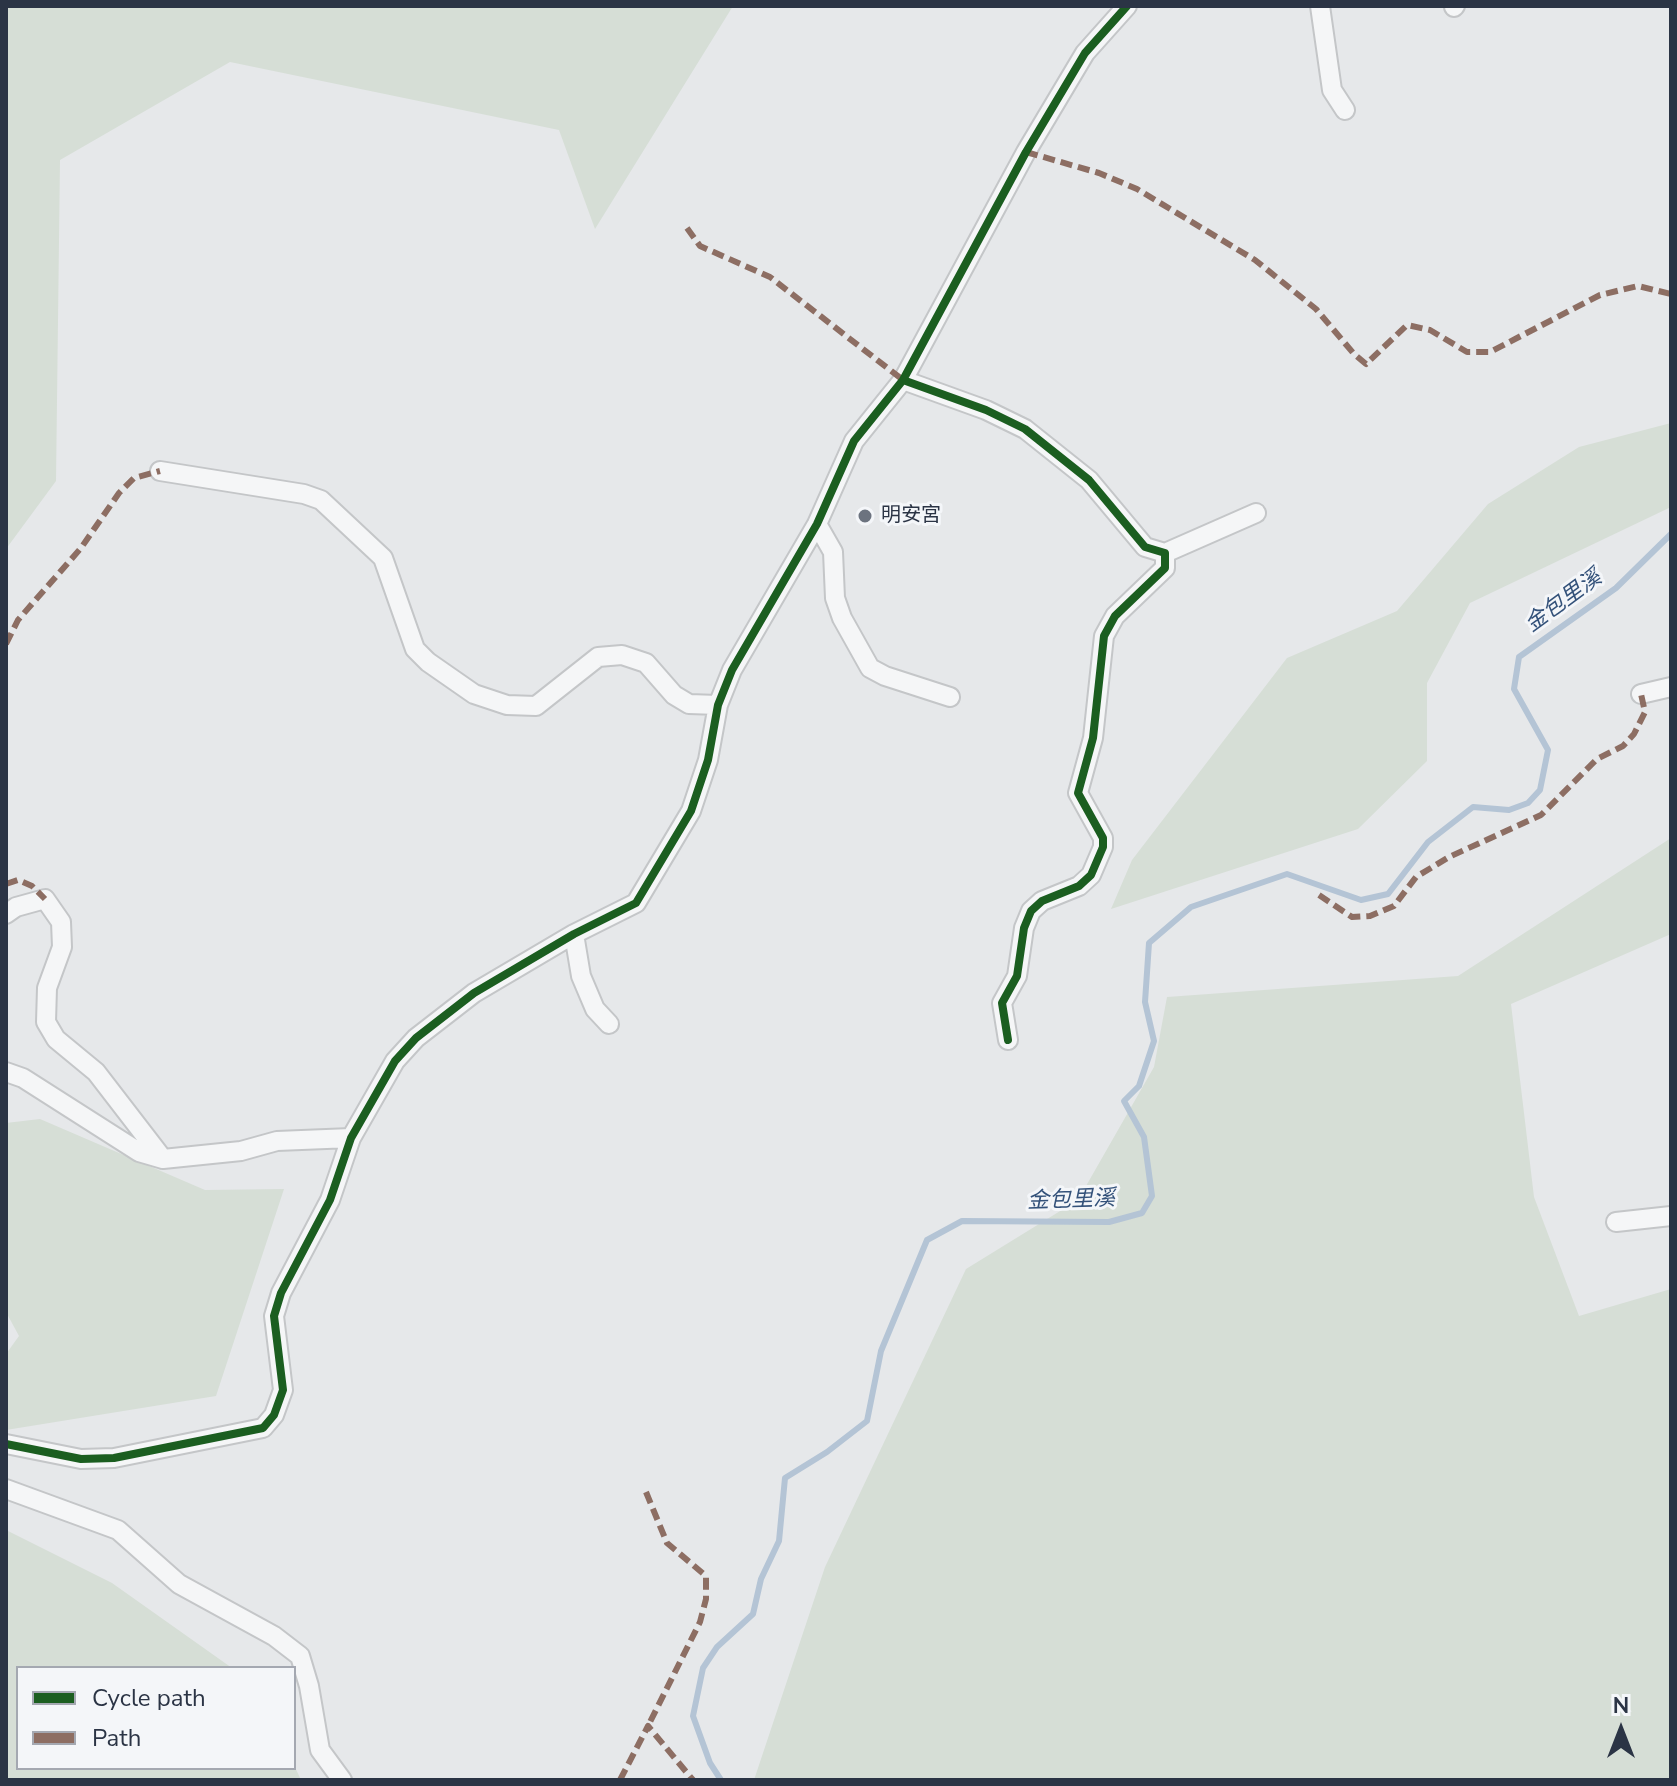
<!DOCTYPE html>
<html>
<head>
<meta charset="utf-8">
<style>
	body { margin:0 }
	#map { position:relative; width:1677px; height:1786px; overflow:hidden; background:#e6e8ea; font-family:"Nunito Sans",sans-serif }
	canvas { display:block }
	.frame { position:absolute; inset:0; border:8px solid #2b3445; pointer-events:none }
	.legend { position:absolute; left:16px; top:1666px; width:280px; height:104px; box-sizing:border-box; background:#f4f6f9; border:2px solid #a4a8b1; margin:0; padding:10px 14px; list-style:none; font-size:24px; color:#2b3445 }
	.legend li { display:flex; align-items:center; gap:16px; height:40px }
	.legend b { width:40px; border:2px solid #a4a8b1 }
	.north { position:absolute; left:1581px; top:1690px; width:80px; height:80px; -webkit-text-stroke:6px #f4f6f9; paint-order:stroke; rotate:0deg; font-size:22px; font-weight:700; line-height:32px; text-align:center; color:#2b3445 }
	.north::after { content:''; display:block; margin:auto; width:28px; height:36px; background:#2b3445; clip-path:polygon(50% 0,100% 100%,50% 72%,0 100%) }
</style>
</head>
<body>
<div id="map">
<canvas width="1677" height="1786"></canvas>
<div class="frame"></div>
<ul class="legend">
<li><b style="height:10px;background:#1b5e20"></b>Cycle path</li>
<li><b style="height:10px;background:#8d6e63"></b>Path</li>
</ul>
<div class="north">N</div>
</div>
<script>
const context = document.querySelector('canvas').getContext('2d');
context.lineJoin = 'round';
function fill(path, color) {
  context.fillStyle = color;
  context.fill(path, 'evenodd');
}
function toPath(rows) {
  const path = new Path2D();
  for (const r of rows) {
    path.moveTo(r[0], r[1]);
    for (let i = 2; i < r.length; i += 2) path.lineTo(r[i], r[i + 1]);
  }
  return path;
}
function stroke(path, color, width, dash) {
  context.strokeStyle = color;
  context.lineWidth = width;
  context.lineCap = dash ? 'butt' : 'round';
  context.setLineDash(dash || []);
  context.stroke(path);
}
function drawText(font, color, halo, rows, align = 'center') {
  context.font = font + ' "Nunito Sans","Noto Sans TC",sans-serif';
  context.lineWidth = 6;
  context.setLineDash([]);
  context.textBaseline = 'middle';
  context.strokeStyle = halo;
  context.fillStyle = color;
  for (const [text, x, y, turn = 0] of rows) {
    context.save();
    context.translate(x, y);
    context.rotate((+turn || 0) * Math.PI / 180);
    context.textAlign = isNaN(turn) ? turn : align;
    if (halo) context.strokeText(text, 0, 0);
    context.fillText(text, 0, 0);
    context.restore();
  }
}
const green = toPath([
	[6,6,733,6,595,229,559,130,230,62,60,160,56,481,6,549],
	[1671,423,1671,507,1470,603,1427,683,1427,761,1358,829,1111,909,1132,860,1287,658,1397,611,1488,504,1579,447],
	[1671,838,1671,934,1511,1004,1534,1197,1579,1316,1671,1289,1671,1780,754,1780,825,1567,966,1269,1078,1200,1154,1067,1167,997,1458,976],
	[40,1119,205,1190,284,1189,216,1396,6,1430,6,1354,19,1336,6,1312,6,1123],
	[6,1530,112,1583,232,1668,18,1668,18,1768,294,1768,294,1765,301,1780,6,1780]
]);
const stream = toPath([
	[721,1780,710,1763,693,1716,703,1668,717,1647,753,1614,761,1579,779,1541,785,1478,827,1452,867,1421,881,1351,927,1240,962,1221,1109,1222,1142,1213,1152,1196,1144,1137,1124,1101,1139,1086,1154,1041,1145,1002,1149,943,1191,907,1287,874,1361,900,1388,894,1428,842,1473,807,1509,810,1528,803,1540,790,1548,750,1514,689,1519,657,1616,588,1671,534]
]);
const minor = toPath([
	[1320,6,1332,90,1345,110],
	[1454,7,1455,6],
	[903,380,986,410,1025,429,1089,480,1145,547,1165,553,1165,568,1115,616,1104,636,1093,738,1078,793,1103,838,1103,847,1091,875,1079,886,1042,901,1031,911,1024,928,1017,976,1002,1003,1008,1040],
	[160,471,304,494,321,500,383,558,415,649,428,662,474,694,507,705,536,706,598,657,622,655,646,663,674,695,689,704,718,705],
	[817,524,833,552,835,598,842,618,870,668,885,676,950,697],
	[1165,553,1256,513],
	[1641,694,1671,687],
	[6,914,16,907,45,899,61,922,62,947,47,988,46,1022,56,1039,96,1072,163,1159,241,1151,277,1141,351,1138],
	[574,934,581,976,595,1009,609,1024],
	[6,1072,23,1078,139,1152,163,1159],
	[1616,1222,1671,1216],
	[6,1444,81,1459,114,1458,263,1428,274,1415,283,1390,274,1316,281,1293,330,1200,351,1138,395,1061,416,1038,474,993,574,934,636,903,691,811,708,760,718,705,732,670,817,524,854,441,903,380,1026,152,1085,53,1127,6],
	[6,1489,118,1530,179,1584,274,1636,300,1656,309,1686,320,1750,342,1780]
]);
const quiet = toPath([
	[1026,152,1099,173,1137,189,1255,260,1316,309,1354,354,1366,364,1407,325,1430,330,1467,352,1490,352,1600,295,1638,286,1671,294],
	[687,228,700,246,770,277,903,380],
	[6,644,18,620,81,548,119,493,134,478,160,471],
	[6,884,18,880,32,886,45,899],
	[1319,895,1352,917,1370,916,1394,906,1416,877,1449,857,1541,815,1597,759,1623,746,1634,734,1645,712,1641,694],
	[646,1492,667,1543,706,1576,706,1599,700,1622,648,1726],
	[620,1780,648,1726,693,1780]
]);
const cycleway = toPath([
	[903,380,986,410,1025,429,1089,480,1145,547,1165,553,1165,568,1115,616,1104,636,1093,738,1078,793,1103,838,1103,847,1091,875,1079,886,1042,901,1031,911,1024,928,1017,976,1002,1003,1008,1040],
	[6,1444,81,1459,114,1458,263,1428,274,1415,283,1390,274,1316,281,1293,330,1200,351,1138,395,1061,416,1038,474,993,574,934,636,903,691,811,708,760,718,705,732,670,817,524,854,441,903,380,1026,152,1085,53,1127,6]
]);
const markers = [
	[865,516,8,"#6c737f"]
];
const poiNames = [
	["明安宮",881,516]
];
const waterNames = [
	["金包里溪",1564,602,-36],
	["金包里溪",1071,1201,-2]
];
fill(green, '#d6ded6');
stroke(stream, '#b4c4d5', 6);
stroke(minor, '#c4c6c8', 22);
stroke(minor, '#f5f6f7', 18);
stroke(quiet, '#8d6e63', 6, [12, 6]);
stroke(cycleway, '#1b5e20', 8);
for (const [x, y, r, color] of markers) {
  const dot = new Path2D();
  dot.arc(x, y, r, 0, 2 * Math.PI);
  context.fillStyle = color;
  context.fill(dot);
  stroke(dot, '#f4f6f9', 3);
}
drawText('20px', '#2b3445', '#f4f6f9', poiNames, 'left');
drawText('italic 22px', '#34527a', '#f4f6f9', waterNames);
</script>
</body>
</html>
